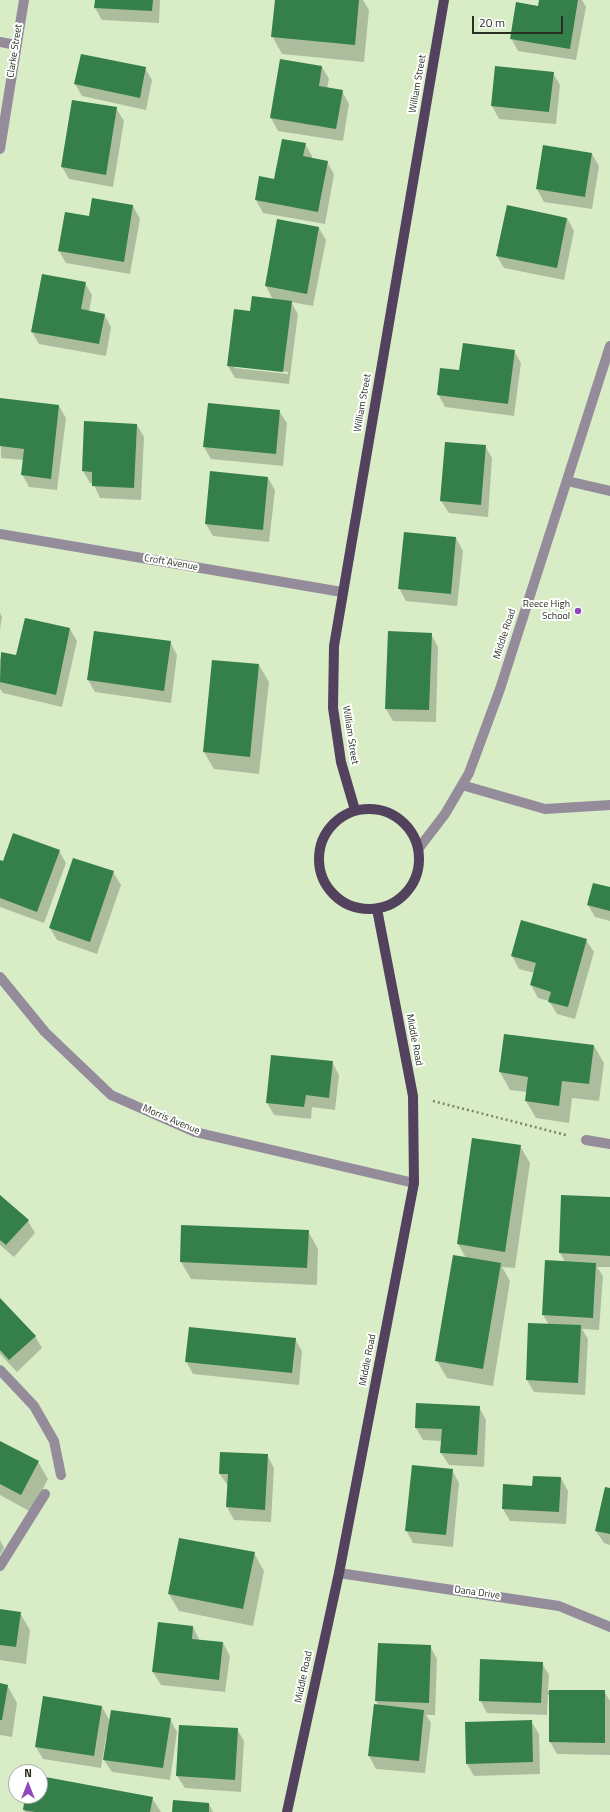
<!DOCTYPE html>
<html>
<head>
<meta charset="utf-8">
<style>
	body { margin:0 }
	#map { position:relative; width:610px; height:1812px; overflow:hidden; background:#d8edc6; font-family:"Titillium Web",sans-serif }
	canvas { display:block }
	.north { position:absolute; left:8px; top:1764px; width:40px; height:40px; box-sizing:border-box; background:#fff; border:1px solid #a9aca6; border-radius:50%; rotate:0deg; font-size:11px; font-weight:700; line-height:16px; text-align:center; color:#283021 }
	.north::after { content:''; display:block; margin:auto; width:14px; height:18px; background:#9047ba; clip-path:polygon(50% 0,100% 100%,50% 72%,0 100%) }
	.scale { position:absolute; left:472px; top:16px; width:91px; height:18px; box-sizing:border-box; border:2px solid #283021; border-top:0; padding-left:5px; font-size:12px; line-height:14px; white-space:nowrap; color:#283021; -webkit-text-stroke:3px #fff; paint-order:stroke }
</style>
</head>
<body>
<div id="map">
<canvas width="610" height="1812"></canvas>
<div class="north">N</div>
<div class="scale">20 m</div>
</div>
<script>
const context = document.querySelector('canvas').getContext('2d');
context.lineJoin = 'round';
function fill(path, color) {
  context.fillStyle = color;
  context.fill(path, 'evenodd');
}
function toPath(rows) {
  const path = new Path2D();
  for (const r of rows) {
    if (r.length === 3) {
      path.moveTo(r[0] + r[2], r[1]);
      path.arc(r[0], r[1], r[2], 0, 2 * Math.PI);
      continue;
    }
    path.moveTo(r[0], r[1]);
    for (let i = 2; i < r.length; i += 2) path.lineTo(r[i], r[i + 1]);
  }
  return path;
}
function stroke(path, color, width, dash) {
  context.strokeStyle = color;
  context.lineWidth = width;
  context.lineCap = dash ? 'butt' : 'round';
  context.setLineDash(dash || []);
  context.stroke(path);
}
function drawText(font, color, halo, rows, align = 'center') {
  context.font = font + ' "Titillium Web",sans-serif';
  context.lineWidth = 4;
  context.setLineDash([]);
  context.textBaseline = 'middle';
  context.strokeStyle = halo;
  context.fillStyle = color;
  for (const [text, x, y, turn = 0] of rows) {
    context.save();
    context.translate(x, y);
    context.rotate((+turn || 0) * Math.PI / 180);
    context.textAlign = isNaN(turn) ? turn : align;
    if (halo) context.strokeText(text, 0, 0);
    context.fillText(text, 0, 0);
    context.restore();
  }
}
const shadow = toPath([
	[96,0,160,0,159,23,102,20,95,8],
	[276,0,363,0,369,10,364,62,282,54,272,36],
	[540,0,582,0,586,7,576,60,518,51,511,38,539,7],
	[281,60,322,67,329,79,327,89,342,91,349,104,343,141,278,131,271,118],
	[496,67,553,73,560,85,556,124,499,119,492,106],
	[145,68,152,80,146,110,82,96,75,84],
	[116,108,124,121,113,187,69,179,62,167],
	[305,144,312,156,312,159,327,162,334,174,325,224,263,213,256,200,260,177,275,180],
	[544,146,592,154,599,166,592,209,544,202,537,189],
	[93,200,133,206,140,219,130,274,66,263,59,251,90,217],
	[567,218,574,231,564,280,504,268,497,256],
	[278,220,319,228,326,240,313,306,291,302,298,314,289,384,235,378,228,366,251,312,273,300,266,286],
	[235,366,288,372,288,374,235,368],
	[85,283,92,295,89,312,104,314,111,327,106,356,39,344,32,332],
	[514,351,521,363,514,416,445,407,438,394,460,372],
	[0,399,59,406,66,418,57,490,29,487,22,474,23,460,1,458],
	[279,411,287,423,283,466,211,459,204,447],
	[137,425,144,437,141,500,100,498,93,483,90,483,83,471],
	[485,446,492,458,488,517,449,513,441,501],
	[211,472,268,478,275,490,269,542,213,536,206,524],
	[456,538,463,551,457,606,406,601,399,588],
	[0,613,2,617,0,629],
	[70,629,77,641,62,707,3,693,0,689,0,660,2,653,17,656],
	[431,634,438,647,436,722,393,721,386,709],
	[170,642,177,655,171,703,95,692,88,680],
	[259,665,269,682,259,774,214,769,204,752],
	[59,851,66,863,44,923,0,907,0,861,3,863],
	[113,872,121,885,97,954,57,940,50,928],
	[610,888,610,921,595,917,588,905],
	[586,940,594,952,575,1019,557,1014,549,1001,538,998,531,985,535,973,519,969,512,956],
	[505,1035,594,1046,604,1063,599,1101,572,1098,569,1123,536,1118,526,1101,527,1092,510,1090,500,1072],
	[332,1062,339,1075,335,1110,312,1107,311,1119,274,1115,267,1103],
	[473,1139,520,1146,530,1163,515,1268,502,1267,510,1281,493,1386,447,1378,437,1361,466,1258,458,1244],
	[0,1196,28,1221,35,1233,14,1257,0,1245],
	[610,1198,610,1267,597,1267,603,1276,599,1330,582,1329,588,1339,585,1395,534,1392,527,1380,549,1325,543,1315,546,1261,565,1262,560,1253],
	[308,1231,318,1249,317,1285,191,1279,181,1262],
	[0,1299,35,1336,42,1348,17,1372,0,1354],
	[295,1339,302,1351,299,1385,193,1374,186,1361],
	[479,1407,486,1420,484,1467,449,1465,441,1453,442,1441,423,1440,416,1428],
	[0,1442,38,1462,48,1479,31,1512,0,1495],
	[267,1455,274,1468,271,1522,234,1520,227,1507,228,1486,220,1474],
	[452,1470,459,1483,453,1547,413,1543,406,1530],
	[561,1478,568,1491,566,1524,510,1521,503,1509,533,1487],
	[610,1489,610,1545,604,1543,596,1531],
	[0,1540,4,1548,0,1555],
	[254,1553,264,1571,253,1626,179,1611,169,1594],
	[0,1610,20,1613,30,1630,26,1664,0,1660],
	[159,1623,193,1627,200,1641,223,1643,230,1656,225,1692,161,1685,153,1672],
	[430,1646,437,1659,435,1715,426,1715,431,1723,425,1773,376,1769,369,1756,374,1705,379,1706,376,1701],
	[542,1663,549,1675,548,1691,604,1691,610,1701,610,1755,557,1754,550,1742,550,1695,548,1695,547,1715,487,1713,480,1700],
	[0,1684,7,1685,17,1703,12,1737,0,1735],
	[102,1707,110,1721,170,1719,177,1732,170,1780,112,1772,104,1760,108,1737,106,1737,101,1768,43,1759,36,1747],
	[531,1721,539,1734,540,1774,474,1776,467,1764],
	[237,1729,244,1741,241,1792,185,1788,177,1776],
	[40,1777,152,1798,161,1812,25,1812,24,1810,26,1796,40,1796],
	[209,1804,213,1812,173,1812]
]);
const building = toPath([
	[95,0,153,0,152,11,94,8],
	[275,0,359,0,355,45,271,37],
	[539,0,578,0,570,49,510,39,516,2,538,6],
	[81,54,146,67,140,98,74,84],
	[280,59,322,66,319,86,343,90,336,129,270,118],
	[495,66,554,72,549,112,491,106],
	[72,100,117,107,106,175,61,167],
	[282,139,306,143,303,156,328,161,318,212,255,200,259,176,274,179],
	[543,145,592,153,585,197,536,189],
	[92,198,133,205,124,262,58,251,65,212,89,216],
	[507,205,567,218,557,268,496,256],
	[277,219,319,227,307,294,265,286],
	[42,274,86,282,81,309,105,314,99,344,31,332],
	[252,296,292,301,283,372,227,366,234,309,250,311],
	[463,343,515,350,508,404,437,395,440,368,459,370],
	[0,398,59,405,51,479,21,475,24,449,0,446],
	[208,403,280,410,276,454,203,447],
	[84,421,137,424,134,488,92,486,92,472,82,471],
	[445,442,486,445,481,505,440,501],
	[210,471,268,477,263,530,205,524],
	[404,532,456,537,451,594,398,589],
	[25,618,70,628,56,695,0,682,1,652,16,655],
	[94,631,171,641,164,691,87,680],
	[388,631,432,633,429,710,385,709],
	[212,660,259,664,250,757,203,752],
	[13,833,60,850,37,912,0,898,0,860,3,861],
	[73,858,114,871,90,942,49,928],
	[593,883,610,887,610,911,587,905],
	[521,920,587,939,568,1007,548,1002,551,992,530,985,536,963,511,956],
	[504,1034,594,1045,589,1084,562,1081,559,1106,525,1101,528,1077,499,1072],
	[271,1055,333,1061,329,1098,306,1095,304,1107,266,1103],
	[472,1138,521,1145,505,1252,457,1244],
	[0,1195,29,1220,6,1245,0,1240],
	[561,1195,610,1197,610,1256,559,1253],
	[181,1225,309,1230,307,1268,180,1262],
	[453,1255,501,1263,483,1369,435,1361],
	[545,1260,596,1263,593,1318,542,1315],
	[0,1298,36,1336,9,1360,0,1350],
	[528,1323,581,1325,578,1383,526,1380],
	[189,1327,296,1338,292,1373,185,1362],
	[416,1403,480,1406,477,1455,440,1453,442,1429,415,1428],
	[0,1441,39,1461,21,1495,0,1484],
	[220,1452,268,1454,265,1510,226,1507,228,1474,219,1474],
	[412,1465,453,1469,446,1535,405,1531],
	[533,1476,561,1477,559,1512,502,1509,503,1484,532,1486],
	[605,1487,610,1488,610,1534,595,1531],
	[179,1538,255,1552,243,1609,168,1594],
	[0,1609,21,1612,16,1647,0,1645],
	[158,1622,193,1626,192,1639,223,1642,219,1680,152,1672],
	[378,1643,431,1645,429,1703,375,1701],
	[480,1659,543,1662,541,1703,479,1701],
	[0,1683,8,1685,2,1720,0,1720],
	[549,1690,605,1690,605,1743,549,1742],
	[43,1696,102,1706,94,1756,35,1747],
	[374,1704,424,1710,419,1761,368,1756],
	[111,1710,171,1718,163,1768,103,1760],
	[532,1720,533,1762,466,1764,465,1722],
	[179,1725,238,1728,235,1780,176,1776],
	[40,1776,153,1797,150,1812,35,1812,23,1810,25,1796,40,1796],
	[173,1800,209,1803,209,1812,172,1812]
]);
const path = toPath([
	[433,1101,566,1135]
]);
const minor = toPath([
	[0,42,16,45],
	[0,149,24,0],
	[567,481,610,491],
	[0,534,342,592],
	[462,785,545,809,610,805],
	[419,848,445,814,469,773,500,689,610,346],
	[0,977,45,1032,111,1095,195,1132,414,1183],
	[586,1140,610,1144],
	[0,1370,34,1406,54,1441,61,1475],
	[0,1566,45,1494],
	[339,1573,559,1606,610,1627]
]);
const major = toPath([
	[369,859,50],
	[355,810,341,762,333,708,334,646,444,0],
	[287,1812,339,1573,414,1183,413,1096,377,909]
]);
const markers = [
	[578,611,4,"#9047ba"]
];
const streetNames = [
	["Clarke Street",15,51,-81],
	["William Street",418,84,-80],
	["William Street",363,403,-80],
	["Croft Avenue",171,563,10],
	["Middle Road",505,634,-72],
	["William Street",350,735,81],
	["Middle Road",414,1040,79],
	["Morris Avenue",171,1120,23],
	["Middle Road",368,1360,-79],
	["Dana Drive",477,1593,8],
	["Middle Road",304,1677,-78]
];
const poiNames = [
	["Reece High",570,605],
	["School",570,617]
];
fill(shadow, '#0003');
fill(building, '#357f4b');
stroke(path, '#78866c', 2.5, [2, 3]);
stroke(minor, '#948b9b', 10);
stroke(major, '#52425d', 10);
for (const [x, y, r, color] of markers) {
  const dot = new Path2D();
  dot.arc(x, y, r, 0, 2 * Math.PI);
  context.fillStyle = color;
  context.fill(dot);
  stroke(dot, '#fff', 1.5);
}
drawText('10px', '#283021', '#fff', streetNames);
drawText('10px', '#283021', '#fff', poiNames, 'right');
</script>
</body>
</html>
